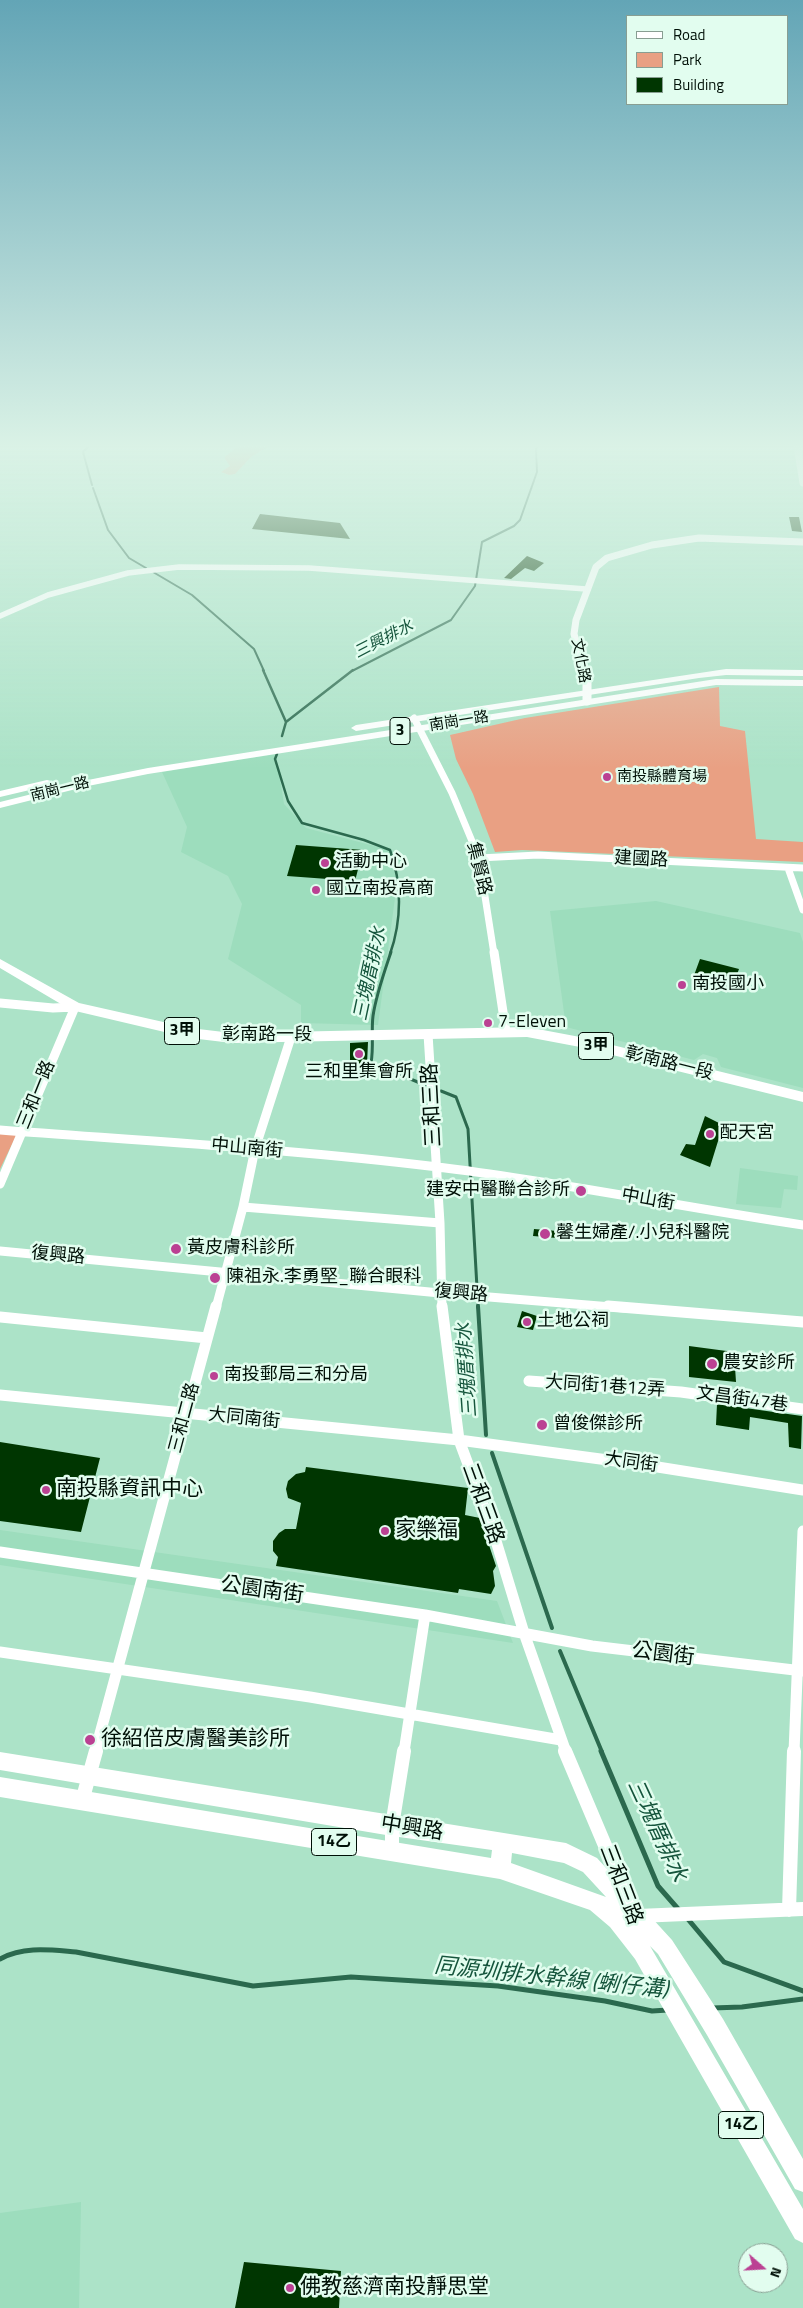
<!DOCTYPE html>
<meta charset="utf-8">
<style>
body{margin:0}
#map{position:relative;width:803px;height:2308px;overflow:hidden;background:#ace3c8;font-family:"Titillium Web",sans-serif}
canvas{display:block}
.legend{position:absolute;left:626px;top:15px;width:162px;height:90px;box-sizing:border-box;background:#e2fdef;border:1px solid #889e92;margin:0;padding:6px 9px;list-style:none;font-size:15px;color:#001007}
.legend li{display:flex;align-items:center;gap:10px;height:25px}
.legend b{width:25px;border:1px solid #889e92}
.north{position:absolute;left:738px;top:2243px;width:50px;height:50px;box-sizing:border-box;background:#e2fdef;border:1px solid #889e92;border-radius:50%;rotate:109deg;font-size:14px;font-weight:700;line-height:20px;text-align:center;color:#001007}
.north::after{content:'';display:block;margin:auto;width:18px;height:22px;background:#bb4193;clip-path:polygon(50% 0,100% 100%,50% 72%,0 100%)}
</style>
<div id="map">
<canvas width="803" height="2308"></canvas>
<ul class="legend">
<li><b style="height:6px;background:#fff"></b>Road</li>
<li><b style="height:14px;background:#e9a083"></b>Park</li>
<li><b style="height:14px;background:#003601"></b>Building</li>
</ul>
<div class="north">N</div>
</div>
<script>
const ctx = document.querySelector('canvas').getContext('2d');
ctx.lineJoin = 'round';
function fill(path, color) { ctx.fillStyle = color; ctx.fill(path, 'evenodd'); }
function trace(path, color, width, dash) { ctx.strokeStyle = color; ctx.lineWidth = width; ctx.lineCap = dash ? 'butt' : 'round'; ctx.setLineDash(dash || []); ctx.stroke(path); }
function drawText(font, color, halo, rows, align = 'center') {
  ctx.font = font + ' "Titillium Web","Noto Sans TC",sans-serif'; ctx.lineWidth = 5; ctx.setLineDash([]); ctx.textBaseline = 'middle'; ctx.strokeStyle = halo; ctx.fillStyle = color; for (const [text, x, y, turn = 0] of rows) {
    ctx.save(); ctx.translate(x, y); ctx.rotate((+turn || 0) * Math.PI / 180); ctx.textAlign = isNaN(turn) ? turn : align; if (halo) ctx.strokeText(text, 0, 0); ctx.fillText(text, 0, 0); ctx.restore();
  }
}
fill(new Path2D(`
 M276 754 284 804 306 828 401 853 378 1025 301 1023V1005L228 959 242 904 228 876 181 852 187 827 162 772Z
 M656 901 800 933 803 942V1088L721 1067 717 1058 703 1054 694 1060 566 1027 550 911Z
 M740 1168 798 1176 797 1190 784 1189 781 1208 736 1204Z
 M0 1530 497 1601 513 1643 0 1565Z
 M81 2202 79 2308H0V2213Z`), '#9dddbd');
fill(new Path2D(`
 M239 445H271L251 457 235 474 229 475 221 472 230 466 225 459V457Z
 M719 687 720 726 745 731 756 839 803 842V862L522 850 495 852 473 794 456 759 450 735 525 718Z
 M0 1132 17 1134 0 1169Z`), '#e9a083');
trace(new Path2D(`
 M90 445 83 452 92 485
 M93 488 108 530 129 558 146 568
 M153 572 192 595 254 649 264 671
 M352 671 451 620 475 586 482 542 514 526 520 520 537 472 536 449 539 445`), '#2b694e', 2);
trace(new Path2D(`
 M263 670 286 722 282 736
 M286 722 353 670
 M277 754 275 759 288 801 302 823 364 840 390 850C402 883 402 920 390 954`), '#2b694e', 2.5);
trace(new Path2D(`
 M371 1063C374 1047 371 1032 373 1016 376 995 384 973 391 952
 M386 1069 425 1085
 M441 1091 456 1097 468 1129 477 1288
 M478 1304V1308`), '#2b694e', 3);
trace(new Path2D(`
 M478 1306 486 1435
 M492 1453 552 1628
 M560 1651 602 1752`), '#2b694e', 4);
trace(new Path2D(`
 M601 1751 658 1886 679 1910
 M687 1918 724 1962 803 1991
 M0 1959C24 1946 50 1950 76 1952L253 1986 351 1977 498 1986 605 2001 652 2011 668 2010
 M712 2008 742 2007 803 1999`), '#2b694e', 5);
fill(new Path2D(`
 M260 514 340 523 350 539 252 529Z
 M789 517H799L802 532 792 531Z
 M527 556 544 563 534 571 525 568 511 579 504 578Z
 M296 845 363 850 355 881 287 876Z
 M700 959 739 969 732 988 693 978Z
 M368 1042 367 1064 350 1065V1043Z
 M705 1116 723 1125 710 1167 680 1155 686 1144 695 1145Z
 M534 1229 557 1231V1238L533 1236Z
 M522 1311 537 1316 533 1330 517 1327Z
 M689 1346 734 1352 736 1382 689 1377Z
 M717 1404 802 1416 801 1449 789 1447 788 1423 750 1417 749 1430 716 1425Z
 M0 1442 100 1458 81 1532 0 1521Z
 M306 1467 468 1488 465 1515 480 1518 496 1566 493 1571 495 1586 491 1594 459 1589 458 1593 276 1566 278 1557 273 1551V1541L279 1533 285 1529H296L301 1503 288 1498 286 1489 288 1481 296 1474 305 1472Z
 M244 2262 341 2271 339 2308H235Z`), '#003601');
trace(new Path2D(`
 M0 616 48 595 128 573 179 567 309 568 586 589`), '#fff', 5.5);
trace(new Path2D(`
 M414 718 452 793 479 858 494 954
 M479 858 538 855 803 868
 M788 868 803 910`), '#fff', 7);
trace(new Path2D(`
 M494 952 506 1032
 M0 1003 53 1008 75 1007 0 1184
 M428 1034 440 1223 442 1308
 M0 1130C146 1141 292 1149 438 1167 560 1182 681 1207 803 1225
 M243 1207 440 1223
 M0 1251 440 1293 624 1308
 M216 1308 243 1207 255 1149 291 1037`), '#fff', 9);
trace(new Path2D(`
 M442 1306 459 1440 493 1531 524 1633 566 1752
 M608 1306 803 1322
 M0 1317 207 1338
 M529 1381 681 1392 803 1409
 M0 1395 459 1440 645 1465 803 1490
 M0 1552 425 1615 592 1646 803 1671
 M0 1652 310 1697 561 1740
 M95 1752 216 1306
 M404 1752 425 1615
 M794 1752 803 1531`), '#fff', 11);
trace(new Path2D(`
 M565 1751 626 1895
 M82 1801 96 1751
 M392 1852V1826L404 1751
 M789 1910 794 1751
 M638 1916 803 1909`), '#fff', 14);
trace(new Path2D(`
 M797 445 803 483
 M585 671 574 634 576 620 596 567 607 558 652 545 699 538 803 542`), '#fff', 7);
trace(new Path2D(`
 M584 670 587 680V701`), '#fff', 9);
fill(new Path2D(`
 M726 669 803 670V676L726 675 699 678 356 731 351 728 356 725Z
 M716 679 803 680V686L716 685 148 774 88 786 0 808V802L88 780 148 768Z
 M47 780 51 781V785L0 797V791Z
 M0 959 79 1003 190 1028 232 1033 527 1027 580 1037 803 1092V1102L580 1047 527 1037 232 1043 190 1038 71 1010 0 968Z
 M0 1752 566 1843 597 1858 672 1940 723 2019 803 2159V2192L795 2189 707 2035 658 1954 650 1946 803 2209V2243L795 2239 635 1959 610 1927 590 1910 500 1879 0 1797V1777L491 1858 492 1850 392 1836 0 1770ZM512 1853 564 1863 583 1872 606 1897 511 1863Z`), '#fff');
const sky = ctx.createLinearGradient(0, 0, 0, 769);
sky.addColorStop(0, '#63a5b6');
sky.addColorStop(0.58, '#daf2e6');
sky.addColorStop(1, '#daf2e600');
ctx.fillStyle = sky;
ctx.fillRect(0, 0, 803, 769);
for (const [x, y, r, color] of [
 [607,777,5,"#bb4193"],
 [325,863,5,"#bb4193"],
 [316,890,5,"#bb4193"],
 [682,985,5,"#bb4193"],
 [488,1023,5,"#bb4193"],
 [359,1054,5,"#bb4193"],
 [710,1134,5,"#bb4193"],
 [581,1191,6,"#bb4193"],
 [545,1234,6,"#bb4193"],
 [176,1249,6,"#bb4193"],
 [215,1278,6,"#bb4193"],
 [527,1322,5,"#bb4193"],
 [712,1364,6,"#bb4193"],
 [214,1376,5,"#bb4193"],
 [542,1425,6,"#bb4193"],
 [46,1490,5,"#bb4193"],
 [385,1531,5,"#bb4193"],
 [90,1740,6,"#bb4193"],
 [290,2288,5,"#bb4193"]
]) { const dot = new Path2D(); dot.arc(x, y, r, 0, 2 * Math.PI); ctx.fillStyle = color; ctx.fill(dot); trace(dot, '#e2fdef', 2); }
drawText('15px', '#001007', '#e2fdef', [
 ["文化路",580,661,79],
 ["南崗一路",459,722,-9],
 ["南崗一路",60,790,-14]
]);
drawText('15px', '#001007', '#e2fdef', [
 ["南投縣體育場",617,777]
], 'left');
drawText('italic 16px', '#15553c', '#e2fdef', [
 ["三興排水",384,640,-27]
]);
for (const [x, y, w] of [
 [400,731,20],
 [182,1031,35],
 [596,1046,35],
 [334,1842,45],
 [741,2125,45]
]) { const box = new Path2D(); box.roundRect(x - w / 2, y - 13.5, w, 27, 4); ctx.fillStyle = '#e2fdef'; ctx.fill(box); trace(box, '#001007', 1); }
drawText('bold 16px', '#001007', null, [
 ["3",400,731],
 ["3甲",182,1031],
 ["3甲",596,1046],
 ["14乙",334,1842],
 ["14乙",741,2125]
]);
drawText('18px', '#001007', '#e2fdef', [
 ["建國路",641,860,3],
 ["集賢路",478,869,76],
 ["彰南路一段",267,1036],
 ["彰南路一段",669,1064,14],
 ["三和一路",37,1095,-68],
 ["中山南街",247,1149,5],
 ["中山街",648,1200,10],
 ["復興路",58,1256,5],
 ["復興路",461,1294,5],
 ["大同街1巷12弄",605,1387,4],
 ["文昌街47巷",742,1400,8],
 ["三和二路",185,1418,-75],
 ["大同南街",244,1419,6],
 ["大同街",631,1463,8]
]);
drawText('18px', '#001007', '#e2fdef', [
 ["活動中心",335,863],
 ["國立南投高商",326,890],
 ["南投國小",692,985],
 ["7-Eleven",498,1023],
 ["三和里集會所",359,1073,"center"],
 ["配天宮",720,1134],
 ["建安中醫聯合診所",570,1191,"right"],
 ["馨生婦產/.小兒科醫院",556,1234],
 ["黃皮膚科診所",187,1249],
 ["陳祖永.李勇堅_聯合眼科",226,1278],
 ["土地公祠",537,1322],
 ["農安診所",723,1364],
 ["南投郵局三和分局",224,1376],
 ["曾俊傑診所",553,1425]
], 'left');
drawText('italic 19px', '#15553c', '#e2fdef', [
 ["三塊厝排水",371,974,-78],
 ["三塊厝排水",468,1370,-94]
]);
drawText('21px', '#001007', '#e2fdef', [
 ["三和三路",433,1105,-93],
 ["三和三路",482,1504,70],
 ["公園南街",262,1591,8],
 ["公園街",663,1655,7],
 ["中興路",412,1829,9],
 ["三和三路",620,1885,69]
]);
drawText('21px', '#001007', '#e2fdef', [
 ["南投縣資訊中心",56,1490],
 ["家樂福",395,1531],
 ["徐紹倍皮膚醫美診所",101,1740],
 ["佛教慈濟南投靜思堂",300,2288]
], 'left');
drawText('italic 22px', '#15553c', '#e2fdef', [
 ["三塊厝排水",656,1831,65],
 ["同源圳排水幹線 (蜊仔溝)",551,1979,6]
]);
</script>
